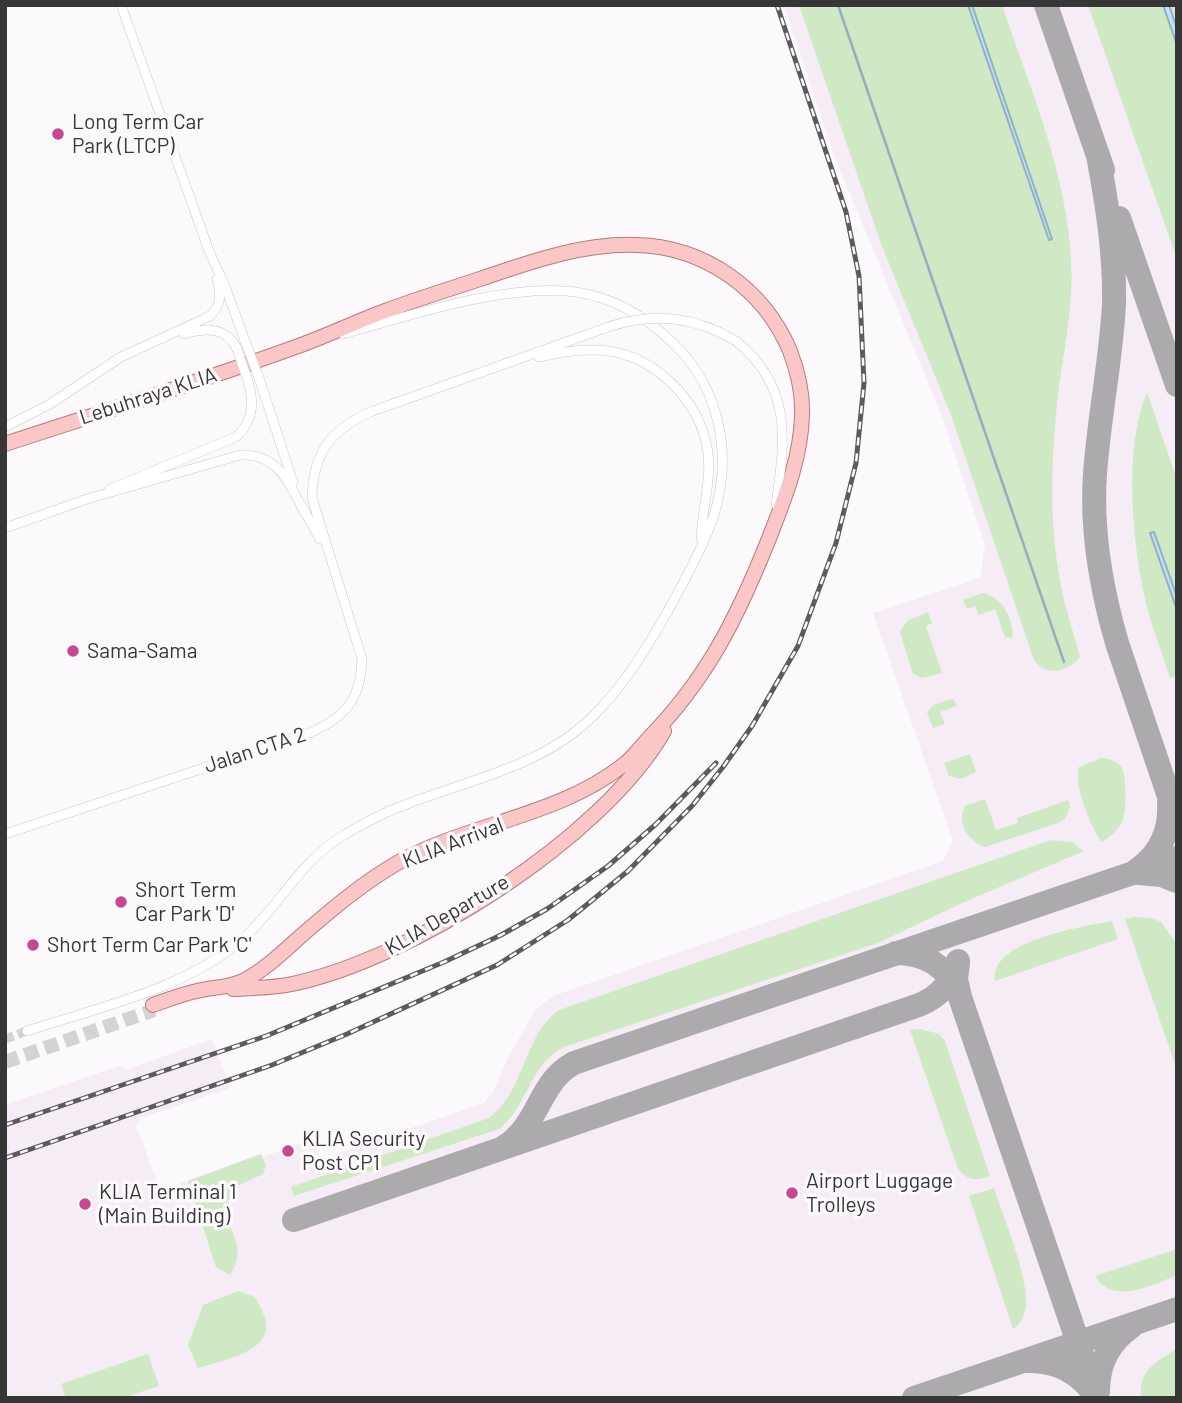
<!DOCTYPE html>
<style>
body{margin:0}
#map{position:relative;width:1182px;height:1403px;overflow:hidden;background:#fcf9fc;font-family:Barlow,sans-serif}
canvas{display:block}
.frame{position:absolute;inset:0;border:7px solid #373637;pointer-events:none}
</style>
<div id="map">
<canvas width="1182" height="1403"></canvas>
<div class="frame"></div>
</div>
<script>
const ctx = document.querySelector('canvas').getContext('2d');
ctx.lineJoin = 'round';
function fill(path, color) { ctx.fillStyle = color; ctx.fill(path, 'evenodd'); }
function trace(path, color, width, dash) { ctx.strokeStyle = color; ctx.lineWidth = width; ctx.lineCap = dash ? 'butt' : 'round'; ctx.setLineDash(dash || []); ctx.stroke(path); }
function drawText(font, color, halo, rows, align = 'center') {
  ctx.font = font + ' Barlow,sans-serif'; ctx.lineWidth = 7; ctx.setLineDash([]); ctx.textBaseline = 'middle'; ctx.strokeStyle = halo; ctx.fillStyle = color; for (const [text, x, y, turn = 0] of rows) {
    ctx.save(); ctx.translate(x, y); ctx.rotate((+turn || 0) * Math.PI / 180); ctx.textAlign = isNaN(turn) ? turn : align; if (halo) ctx.strokeText(text, 0, 0); ctx.fillText(text, 0, 0); ctx.restore();
  }
}
fill(new Path2D(`
 M784 5H1177V1398H5V1105L122 1065 125 1070 212 1039 230 1088 141 1118 136 1125 160 1190 261 1154 263 1157 304 1142 314 1141 319 1155 324 1158 484 1103 493 1092 508 1058 535 1010 553 996 943 861 953 841 873 613 980 578 985 545 943 419 836 160Z`), '#f5ecf5');
fill(new Path2D(`
 M799 5H968L1049 240 1052 238 972 5H1002C1030 88 1067 173 1071 261 1074 310 1062 357 1057 404 1051 464 1049 526 1061 585 1065 609 1074 633 1080 657 1068 672 1046 677 1034 660L951 415 881 244Z
 M1088 5H1177V259Z
 M1147 392 1177 480V597L1154 532 1150 533 1177 610V675L1170 678C1161 649 1149 620 1143 590 1132 533 1124 447 1147 392Z
 M983 593C1003 598 1013 618 1013 638L1005 637 995 609 978 615 975 606 967 609 963 600Z
 M928 612 932 623 926 626 942 673 922 678 913 674 900 632 907 621Z
 M953 699 957 706 940 712 945 724 933 728 927 713C933 703 942 702 953 699Z
 M970 754 976 772 961 779 949 776 944 763Z
 M1101 758C1107 758 1117 761 1121 766 1127 776 1127 812 1122 822 1118 830 1110 837 1102 842 1091 829 1073 783 1079 767Z
 M985 799 996 830 1018 823 1017 818 1068 800 1070 807 1065 819 1058 823 985 847C969 841 956 824 965 806Z
 M1051 840 1072 842 1084 851 962 903 878 943 564 1047C529 1064 528 1107 499 1129L294 1196 291 1187 489 1118C525 1092 523 1035 559 1010Z
 M1135 917 1151 918 1161 922 1177 944V1070L1125 919Z
 M1112 921 1118 939 995 981C989 940 1083 927 1112 921Z
 M921 1029 939 1034 945 1041 990 1176C976 1182 964 1180 957 1166L910 1030Z
 M261 1154 266 1165 263 1174 233 1188 224 1212C233 1236 246 1251 230 1275L216 1267 188 1181Z
 M994 1188C1003 1217 1032 1283 1025 1311 1023 1319 1019 1325 1013 1329L969 1196Z
 M1177 1249V1275C1152 1285 1113 1306 1095 1276Z
 M238 1291 255 1297C258 1304 265 1314 266 1322 271 1353 219 1361 198 1368L188 1345 203 1305Z
 M1177 1349V1398H1141C1138 1371 1156 1361 1177 1349Z
 M148 1354 159 1386 123 1398H66L61 1384Z`), '#cfe9c4');
const water = new Path2D(`
 M968 5H972L1052 239 1049 240Z
 M1163 5H1169L1177 29V45Z
 M1154 532 1177 597V610L1150 533Z`);
fill(water, '#bce2fe');
trace(water, '#94aec2', 2);
trace(new Path2D(`
 M838 5 1064 662`), '#94aec2', 2.5);
trace(new Path2D(`
 M1046 5 1103 170
 M1098 155C1107 204 1115 253 1114 304 1111 361 1099 417 1095 474 1091 531 1101 588 1117 643L1177 820
 M1119 218 1177 385
 M1137 870C1160 855 1171 830 1169 802
 M1139 873 1162 875 1177 881
 M896 953C923 953 945 965 957 990
 M958 963 956 979 960 997 1097 1398
 M504 1147C540 1125 538 1082 574 1063L1177 858
 M294 1220 919 1005C941 996 950 983 958 961
 M1028 1361C1054 1360 1079 1372 1093 1393
 M1098 1391C1098 1364 1108 1343 1131 1327
 M914 1398 1177 1309`), '#acaaac', 24);
trace(new Path2D(`
 M5 1039 27 1031`), '#d5d2d5', 9, [9, 4.5]);
trace(new Path2D(`
 M5 1062 154 1010`), '#d5d2d5', 14, [14, 7]);
const minor = new Path2D(`
 M121 5 209 251 225 286 245 341
 M184 334C205 328 226 326 237 349
 M736 341C793 387 785 440 776 505
 M539 357C562 352 585 348 609 351 655 358 695 397 706 442 714 474 702 507 701 539
 M258 375 293 482
 M5 427 50 404 121 357 210 316C222 305 221 294 217 279
 M110 489 236 437C255 420 254 400 247 378
 M301 505 320 539
 M5 528 87 499 240 455C277 453 289 482 303 510
 M5 834 309 733C345 718 361 699 362 659L312 498C313 452 332 428 373 411L611 326
 M27 1031C100 1007 186 989 244 938 279 906 302 859 344 835 362 824 381 814 402 806 467 780 544 767 595 714 625 684 648 646 669 609 685 580 702 549 713 518 733 458 721 390 675 345 647 317 616 298 576 292 507 283 411 315 343 334`);
const primary = new Path2D(`
 M5 444C100 413 196 383 290 349 322 338 353 323 385 311 417 299 450 289 483 278 533 261 584 243 637 245 705 247 764 289 790 351 798 372 803 392 802 415 801 459 784 500 768 541 737 618 707 679 648 739 640 748 632 759 622 766 556 817 470 823 399 862 364 882 332 909 302 935 284 951 265 970 243 981 228 988 212 987 197 991 182 994 167 1000 153 1005
 M233 989C253 988 273 988 292 984 412 959 603 838 664 731`);
trace(minor, '#c9c6c9', 10);
trace(primary, '#b57b7b', 16);
trace(minor, '#fff', 9);
trace(primary, '#fbc6c6', 14);
const rail = new Path2D(`
 M5 1125 266 1036 444 962 501 935 547 909 608 866 655 825 716 763
 M5 1158 272 1065 347 1034 497 965 568 920 628 871 692 806 723 767 752 726 798 646 836 543 856 463 864 383 859 276 846 212 777 5`);
trace(rail, '#5c5b5c', 5);
trace(rail, '#fcf9fc', 2.5, [8]);
const minorBridge = new Path2D(`
 M611 326C656 312 696 317 736 341
 M245 341 258 375
 M237 349 247 378`);
trace(minorBridge, '#c9c6c9', 10, []);
trace(minorBridge, '#fff', 9);
for (const [x, y, r, color] of [
 [58,134,7,"#c74791"],
 [73,651,7,"#c74791"],
 [121,902,7,"#c74791"],
 [33,945,7,"#c74791"],
 [288,1151,7,"#c74791"],
 [792,1193,7,"#c74791"],
 [85,1204,7,"#c74791"]
]) { const dot = new Path2D(); dot.arc(x, y, r, 0, 2 * Math.PI); ctx.fillStyle = color; ctx.fill(dot); trace(dot, '#fcf9fc', 2.5); }
drawText('21px', '#373637', '#fcf9fc', [
 ["Long Term Car",72,122],
 ["Park (LTCP)",72,146],
 ["Sama-Sama",87,651],
 ["Short Term",135,890],
 ["Car Park 'D'",135,914],
 ["Short Term Car Park 'C'",47,945],
 ["KLIA Security",302,1139],
 ["Post CP1",302,1163],
 ["Airport Luggage",806,1181],
 ["Trolleys",806,1205],
 ["KLIA Terminal 1",99,1192],
 ["(Main Building)",99,1216]
], 'left');
drawText('21px', '#373637', '#fcf9fc', [
 ["Lebuhraya KLIA",148,396,-18],
 ["Jalan CTA 2",255,750,-18],
 ["KLIA Arrival",453,843,-21],
 ["KLIA Departure",447,915,-30]
]);
</script>
